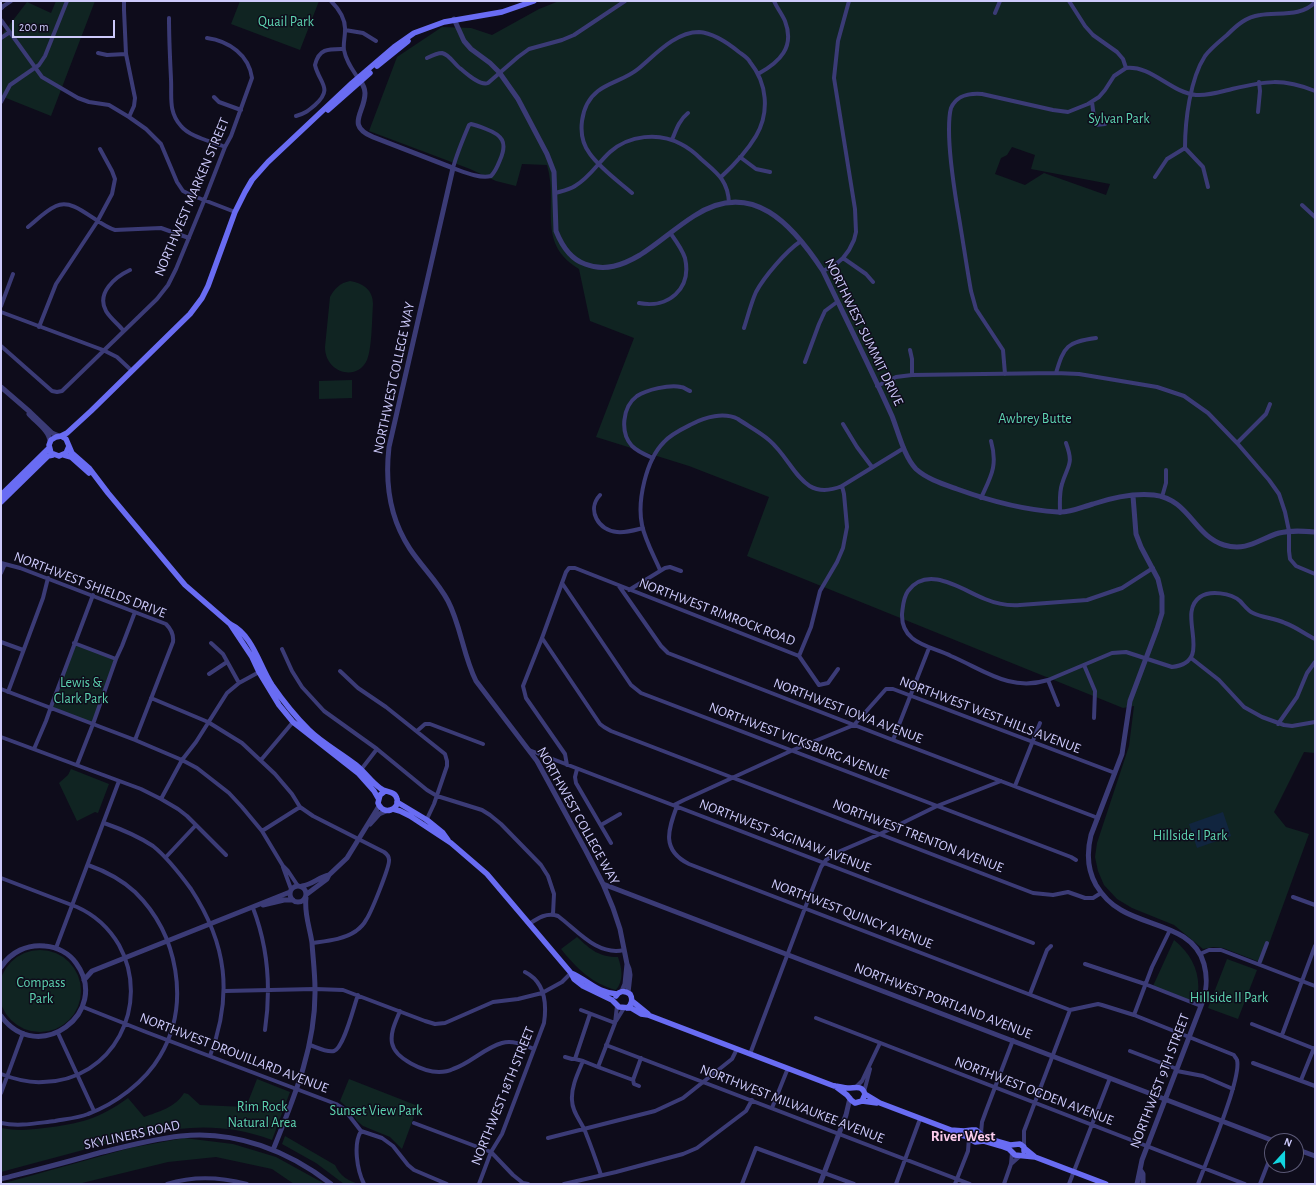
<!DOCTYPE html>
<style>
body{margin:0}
#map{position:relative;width:1316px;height:1185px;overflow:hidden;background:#0e0c1b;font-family:"Alegreya Sans",sans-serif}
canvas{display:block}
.frame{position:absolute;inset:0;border:2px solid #cdcafb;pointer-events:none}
.north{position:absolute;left:1264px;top:1133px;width:40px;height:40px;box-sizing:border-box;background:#0e0c1b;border:1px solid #5a5875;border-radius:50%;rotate:21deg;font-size:11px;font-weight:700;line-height:16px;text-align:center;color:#cdcafb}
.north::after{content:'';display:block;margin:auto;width:14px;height:18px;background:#12d4df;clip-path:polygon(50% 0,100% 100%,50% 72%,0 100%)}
.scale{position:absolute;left:12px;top:20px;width:103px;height:18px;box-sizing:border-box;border:2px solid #cdcafb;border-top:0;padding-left:5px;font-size:12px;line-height:14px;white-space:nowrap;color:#cdcafb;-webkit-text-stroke:3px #0e0c1b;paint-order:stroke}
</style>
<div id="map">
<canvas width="1316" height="1185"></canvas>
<div class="frame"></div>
<div class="north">N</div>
<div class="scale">200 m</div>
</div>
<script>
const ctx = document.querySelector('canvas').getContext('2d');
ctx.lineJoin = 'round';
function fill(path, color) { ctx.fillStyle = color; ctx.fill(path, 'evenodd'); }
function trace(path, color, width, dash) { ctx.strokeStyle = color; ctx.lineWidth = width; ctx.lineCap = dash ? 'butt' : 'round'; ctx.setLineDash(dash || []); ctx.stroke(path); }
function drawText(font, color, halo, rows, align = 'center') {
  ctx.font = font + ' "Alegreya Sans",sans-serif'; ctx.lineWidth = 3; ctx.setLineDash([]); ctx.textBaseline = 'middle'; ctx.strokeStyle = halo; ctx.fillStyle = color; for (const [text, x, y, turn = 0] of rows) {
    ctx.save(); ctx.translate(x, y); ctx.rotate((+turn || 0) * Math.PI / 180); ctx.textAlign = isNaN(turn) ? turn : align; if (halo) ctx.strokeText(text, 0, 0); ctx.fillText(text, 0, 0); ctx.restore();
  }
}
fill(new Path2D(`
 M56 1H95L51 116 1 96V36L27 2 51 13Z
 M240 1H319L300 50 231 24Z
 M559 1H1315V753L1304 752 1274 812 1286 827 1309 834 1262 963 1223 948 1213 947 1203 949 1174 925 1132 908 1117 899 1104 885 1098 871 1095 857 1097 843 1129 746 1134 706 1123 708 747 556 769 497 689 466 596 437 634 338 590 321 579 269C535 243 559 205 547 165L522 164 516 186 496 181 470 169 369 131 397 57 442 27 471 28 492 35 539 9ZM1012 147 1035 155 1031 169 1110 184 1106 195 1044 173 1025 185 995 174 1001 158 1007 155Z
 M350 281C363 283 373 290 373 304 372 318 372 349 367 360 357 382 325 373 325 347L330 297C335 288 340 283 350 281Z
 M352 380V398L319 399V381Z
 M74 643 116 659 93 724 50 708Z
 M71 769 109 784 98 813 95 812 77 821 59 783 68 775Z
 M577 937C591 950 599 957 618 957 622 969 624 980 616 990 593 984 576 968 561 949Z
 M1174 940C1194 956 1203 978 1196 1003L1153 986Z
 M-1 991a41 41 0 1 1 82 0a41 41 0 1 1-82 0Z
 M1227 959 1257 970 1238 1019 1208 1008Z
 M257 1079 290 1092 272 1140C209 1117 161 1130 98 1146 66 1155 33 1163 1 1172V1128C16 1131 30 1130 44 1128 79 1124 99 1119 128 1098L144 1117C158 1112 176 1107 184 1093L188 1094 200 1105 246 1107Z
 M349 1079 418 1106 402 1149 390 1137 363 1126 357 1121 350 1110 340 1101Z
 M285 1136 335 1165C340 1176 348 1181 359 1184H344L316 1163 282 1144Z
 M184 1138 233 1144 276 1157 325 1184H294L272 1169 216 1157 168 1162 78 1184H1L130 1148Z`), '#102422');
fill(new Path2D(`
 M1223 812 1231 836 1197 848 1189 824Z`), '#11253f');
trace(new Path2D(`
 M124 1V10L126 54 135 98 134 106 129 117
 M331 1C339 9 346 19 345 31 345 37 343 44 344 50 346 61 352 69 358 78
 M1069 1 1085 26 1093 35 1117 52 1123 59 1126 68C1151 65 1170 92 1196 95 1208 96 1220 92 1232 89 1266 81 1282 78 1315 91
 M2 7 11 1
 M995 13 1000 1
 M169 18C169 39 170 58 171 79 172 96 168 112 181 126 190 137 211 141 225 147
 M1 20 42 77 78 98 89 102 109 105 129 117 146 129 161 144 177 182 183 191 191 195 235 212
 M345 30 363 33 376 41
 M1 38 10 32
 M98 53 107 55 126 54
 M427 58C431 56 437 53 442 53 450 55 454 64 461 69 467 74 480 86 488 83L518 57 529 49 562 40 574 35 625 1
 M758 74C780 62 795 47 785 21 782 14 777 8 774 1
 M214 97 219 102 241 110
 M1 102 10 85 39 65 45 56 67 1
 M1092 102 1095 125 1105 124
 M1258 112 1260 91 1259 82
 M296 116C304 114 308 111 315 105 334 88 319 83 315 65 319 48 329 49 344 49
 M471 124C476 125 481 127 486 129 502 135 508 142 500 160 498 165 496 171 491 176 480 179 464 172 453 168 457 153 463 139 469 125Z
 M672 140C676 130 679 120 688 113
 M740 157 756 169 770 172
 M1155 177 1167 159 1185 148
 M1208 187 1203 167 1185 148C1185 121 1190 79 1205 56 1211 48 1220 41 1227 35 1237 25 1246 17 1260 15 1278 12 1302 17 1315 2
 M555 193C562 191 569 190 575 186 589 178 598 163 610 152 629 135 659 132 681 144 689 148 695 153 701 159 717 173 728 180 729 203
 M632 193C618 181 601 169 590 154 576 136 580 105 598 91 610 82 626 79 638 69 655 55 675 32 699 32 713 33 728 43 739 52 743 55 748 58 750 62 767 83 770 112 756 136 747 151 734 165 721 177
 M1302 205 1315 217
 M28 227C37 220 45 211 56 206 75 197 96 225 115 230L161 228 189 238
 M843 258 866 274 873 282
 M823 271 836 264 843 258 849 250 854 240 856 232 855 209 834 78 838 41 849 1
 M639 303C668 309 692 289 685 258 682 249 676 241 671 234
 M1 306 13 274
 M1 312 103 350 117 357 132 371
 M39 327 56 284 97 222 112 194 115 179 112 171 100 149
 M744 328C748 316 751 303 756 292 764 277 786 251 801 241
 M123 330C118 324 110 318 106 311 96 293 115 277 130 270
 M1 346 52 391 57 392 62 391 157 299 168 285 176 269 204 201 225 147 231 136 252 78C249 55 229 41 207 38
 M910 350 912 359V375
 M805 362 819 324 825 311 837 302
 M1056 373C1064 346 1067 342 1096 338
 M1005 374 1003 350 976 309 971 291C966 263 962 234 957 206 953 181 949 155 949 130 949 123 949 115 951 108 957 95 969 93 982 94L1053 110 1068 112 1088 104 1099 97 1105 90 1114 76 1126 68
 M877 386 896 377 912 375 1056 373 1079 374 1157 387 1184 396 1208 413 1237 443 1269 480 1279 494 1285 512 1289 531V551L1290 559 1296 566 1315 574
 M843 424 857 447 872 467
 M1237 443 1266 414 1270 404
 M653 458C646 455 638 452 632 446 620 433 622 407 637 396 646 390 670 384 681 387 684 387 687 390 690 391
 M600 495C586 510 599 531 617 532 626 533 635 530 643 528
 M1162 497 1166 483V470
 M981 498C991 476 998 466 991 441
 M1060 513C1060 503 1059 493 1062 484 1068 464 1074 465 1066 443
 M1 563 20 568 166 624C171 629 174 634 173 642L135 740
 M1153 568 1122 588 1087 600 1020 605C1007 606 997 604 985 599 962 590 928 564 908 591 903 598 903 606 902 614 901 644 931 646 951 656 984 670 1010 692 1048 680L1112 653 1126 652 1172 667C1216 662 1175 614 1200 597 1210 590 1231 593 1240 601 1244 605 1248 611 1253 613 1263 618 1275 618 1285 623 1296 627 1305 634 1315 639
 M660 570C654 556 645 540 642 525 637 501 646 460 664 442 671 434 682 429 692 424 705 417 724 412 738 419 748 426 760 432 769 440 795 462 801 503 842 486L904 448
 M1 573 5 564
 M562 583 631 685 641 693 1071 857 1076 860
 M619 586 661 646 668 653 893 740 1098 818
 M629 590 665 568 670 567 681 571
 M542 638 600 724 604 727 611 731 1033 893 1053 895 1068 892 1085 898H1093L1101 893
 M1 642 23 650
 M74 643 116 659
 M211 643 223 654 239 683
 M282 649 292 671 302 687 324 711 377 749 427 790 437 796 482 810 490 815 501 824 541 865 548 876 554 894 553 914
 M799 656 811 627 820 591 837 562 843 548 847 527 844 494 842 486
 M1191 658 1219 680 1244 707 1262 717 1284 725 1292 726 1315 722
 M1084 665 1095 691 1094 718
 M340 671 358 688 386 707 445 754 447 761V766L434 804 426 821
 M209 674 227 662
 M1048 680 1058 705
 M1 689 135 740 182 760 197 768 229 793 242 807 262 831 283 866 288 871 298 886
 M8 692 43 598 48 578
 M151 698 208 722 242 743 275 774 292 794 300 807 313 816 384 852C387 854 389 856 389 860 390 866 371 913 366 920 364 924 360 928 356 931 343 940 326 941 312 943
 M1278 724 1297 697 1307 673 1315 662
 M417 731 425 724H430L483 744
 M1 737 141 789 161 799 178 809 187 816 226 855
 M893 740 929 648
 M34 749 46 721 52 704 93 595
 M529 750 1033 943
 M261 760 293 722
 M77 765 93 724 116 659 122 646 135 612
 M567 765 565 754 526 698 523 686 542 638 566 572 569 568H575L799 656 819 685 828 683 838 669
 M577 769 575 777 576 783 611 843
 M360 771 377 749
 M1015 786 1040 723
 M161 799 182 760 196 742 227 693 239 683 261 671
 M674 805 684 800 793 750 854 725 886 689H893L1115 773
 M677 806C668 830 661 850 689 864L1070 1010 1098 1004 1102 1005 1134 1015 1234 1055C1234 1056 1237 1059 1237 1060 1242 1078 1206 1162 1198 1184
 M104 823C121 829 138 836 153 846 168 858 180 874 191 889 227 944 233 995 210 1056
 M601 825 620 814
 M262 831 300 807
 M166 857 196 825
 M283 867 291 889
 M1 878 77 907C95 915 109 928 119 945 152 1005 113 1081 43 1082 28 1083 14 1079 1 1074
 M1293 897 1315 905
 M253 908C268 947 271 989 265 1030
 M529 924C538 918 547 912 558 916 578 931 597 956 624 950
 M56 948 119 781
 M1200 954 1209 950H1221L1315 986
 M1085 964 1145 984 1201 1006
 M1259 964 1267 943
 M225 991 315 989 343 990 425 1021 435 1024 445 1023 493 1002 518 999 542 993 562 982 571 973
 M1030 994 1047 950 1051 946
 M83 1007 146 1032 336 1104 344 1109 361 1131 382 1138 393 1146 408 1165 414 1170 447 1184
 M581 1010 615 1023
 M400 1011C396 1021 390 1032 392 1043 395 1059 424 1072 439 1072 444 1072 449 1071 453 1069 471 1063 484 1048 502 1043 513 1040 524 1045 534 1049
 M1134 1015 1152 967 1170 930
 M816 1018 1245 1184
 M616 1021 624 1008
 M1252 1024 1315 1049
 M58 1033 94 1111
 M1282 1035 1315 946
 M310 1045C316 1047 327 1053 334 1051 344 1048 354 1005 358 995
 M606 1045 970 1184
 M1130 1051 1177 1069
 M750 1054 805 908 821 867 826 860 838 852 880 834 937 806 1001 781
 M565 1057 572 1059H575
 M583 1061 575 1059 590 1014
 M1253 1063 1315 1086
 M598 1067 633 1080 634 1084 639 1086
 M1177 1071 1203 1076 1233 1089
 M633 1080 641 1058
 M1301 1080 1314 1048
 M856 1087 862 1081 880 1043
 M864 1092 870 1069
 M1 1093 23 1033
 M772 1108 788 1068
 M1 1123C19 1127 37 1123 55 1121 66 1119 78 1118 88 1114 115 1104 145 1082 160 1056 191 1004 178 934 135 892 121 879 105 871 88 865
 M414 1123 491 1152 513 1175 523 1183 528 1184
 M361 1131C353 1144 357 1170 364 1184
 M981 1133 982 1122 986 1111 1013 1040
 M548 1138 655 1111 683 1098 732 1059 737 1049
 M1024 1147V1131L1070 1010
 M1012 1153 1011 1164 1020 1156
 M601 1175C596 1160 591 1146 585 1131 581 1121 572 1112 572 1100 571 1087 578 1073 583 1061L598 1067 615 1023 617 1006
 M167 1184C192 1176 221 1177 247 1184
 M479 1184 491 1152 502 1134 544 1023C547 1003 545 982 525 972
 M564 1184 616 1172 683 1154 697 1148 746 1111 752 1100
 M742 1184 756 1148 854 1184
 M896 1184 920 1119
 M955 1184 968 1151 969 1138
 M1004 1184 1011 1164
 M1069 1184 1110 1078
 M1260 1184 1272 1153`), '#3b3b76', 4);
trace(new Path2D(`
 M1 8 2 7
 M454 19 464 41 471 49 490 63 499 72 518 99 547 154 554 172 556 231C562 246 570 259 585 264 605 272 623 265 640 255 659 243 675 228 694 216 752 178 793 225 823 271 846 319 870 367 892 416 898 431 904 457 916 469 927 479 943 484 957 489 990 501 1023 510 1058 512 1070 513 1082 507 1093 504 1111 498 1134 493 1154 495 1189 499 1194 536 1224 545 1247 552 1259 539 1279 533 1292 530 1303 531 1315 532
 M359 79C362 83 365 88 365 93 365 113 345 125 373 137L453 168 389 447C385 482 390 519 410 549 422 567 438 582 448 601 461 626 463 655 476 681L537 761 586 851 603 884 613 908 620 929 627 964 629 969 630 975 628 993
 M1 387 30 412 52 433 59 436
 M29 414C36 422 50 431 50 442
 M1133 496 1136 534 1141 547 1158 579 1162 596V613L1157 629 1130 701 1122 754 1091 835C1087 851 1087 869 1096 885 1102 895 1110 904 1121 910 1149 927 1194 927 1204 964 1208 979 1207 991 1201 1006L1142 1160 1137 1184
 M370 824 379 814 386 811
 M603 884 1274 1141
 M290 894a8 8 0 1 1 16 0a8 8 0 1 1-16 0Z
 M302 886C312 885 319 877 329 875
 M307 894 327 879 329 875 347 858 379 806
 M263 905 284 900H293
 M1 967C11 952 27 944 45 946 57 947 69 953 76 963 112 1012 38 1067 1 1016
 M84 980 92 971 290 892
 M622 991 625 984 627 964
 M1296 1149 1315 1156
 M273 1150C294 1098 316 1046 315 989 315 974 313 958 312 943 310 928 304 914 306 898
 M1141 1171 1143 1174V1184
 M1 1179C32 1171 64 1163 95 1154 123 1147 152 1139 181 1136 235 1130 289 1151 331 1184
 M820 1184 846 1115 850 1098`), '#3b3b76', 5);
trace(new Path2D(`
 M377 66 408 41
 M328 110 370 73
 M61 436 67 433 91 411 190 314 202 298 208 286 235 212 245 192 252 180 268 162 352 83 394 47 414 33 444 22 502 12 534 1
 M69 446 66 453 59 456 51 453 49 445 51 440 56 437 61 436 66 439 72 453 89 468 108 493 185 585 230 624C253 635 259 665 272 685 283 701 296 717 309 730 322 743 341 753 356 765 365 772 371 782 380 788 385 793 395 790 397 799 400 810 383 816 378 803L380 795 385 791
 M64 455 71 457 89 473
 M1 495 49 448
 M1 502 48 456 53 455
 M230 624 252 657 259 672 279 705 293 722 358 773 374 791 378 798
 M397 802 427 820 443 833 448 840
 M393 809 400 811 410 816 451 843 487 874 571 973 574 979 583 986 612 1000 619 1007 631 1008 641 1014 648 1015 834 1086C839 1086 843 1088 848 1088 856 1088 862 1085 865 1094L862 1101
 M571 973C588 980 597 993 617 994
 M616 996C619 991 624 990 630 994 633 999 632 1005 627 1008
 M632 1001 648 1014
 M835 1086 847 1095 851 1100 855 1103 862 1101 877 1103
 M865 1094 880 1103 951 1130 956 1134 965 1136 975 1142 984 1141 1001 1146 1009 1149 1015 1155 1035 1157
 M951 1130 964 1131 972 1130
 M969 1138V1134L972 1130H976L983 1136 996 1141 1010 1145 1020 1144 1024 1147V1151
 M1024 1148 1035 1157 1106 1184`), '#696cf3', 5.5);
drawText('14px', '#5dd4b0', '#0e0c1b', [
 ["Quail Park",286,22],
 ["Sylvan Park",1119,119],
 ["Awbrey Butte",1035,419],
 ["Lewis &",81,683],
 ["Clark Park",81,699],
 ["Hillside I Park",1190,836],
 ["Compass",41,983],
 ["Park",41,999],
 ["Hillside II Park",1229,998],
 ["Rim Rock",262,1107],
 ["Natural Area",262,1123],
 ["Sunset View Park",376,1111]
]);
drawText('14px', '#cdcafb', '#0e0c1b', [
 ["NORTHWEST MARKEN STREET",192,197,-67],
 ["NORTHWEST SUMMIT DRIVE",864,332,64],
 ["NORTHWEST COLLEGE WAY",394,378,-78],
 ["NORTHWEST SHIELDS DRIVE",90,585,21],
 ["NORTHWEST RIMROCK ROAD",717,612,21],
 ["NORTHWEST IOWA AVENUE",848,711,21],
 ["NORTHWEST WEST HILLS AVENUE",990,715,21],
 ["NORTHWEST VICKSBURG AVENUE",799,741,21],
 ["NORTHWEST COLLEGE WAY",578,816,61],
 ["NORTHWEST SAGINAW AVENUE",785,836,21],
 ["NORTHWEST TRENTON AVENUE",918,836,21],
 ["NORTHWEST QUINCY AVENUE",852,914,21],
 ["NORTHWEST PORTLAND AVENUE",943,1001,21],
 ["NORTHWEST DROUILLARD AVENUE",234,1053,21],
 ["NORTHWEST 9TH STREET",1160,1081,-69],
 ["NORTHWEST OGDEN AVENUE",1034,1091,21],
 ["NORTHWEST 18TH STREET",503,1096,-68],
 ["NORTHWEST MILWAUKEE AVENUE",792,1104,21],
 ["SKYLINERS ROAD",132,1135,-12]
]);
drawText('bold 15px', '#fbccec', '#0e0c1b', [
 ["River West",963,1136]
]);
</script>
